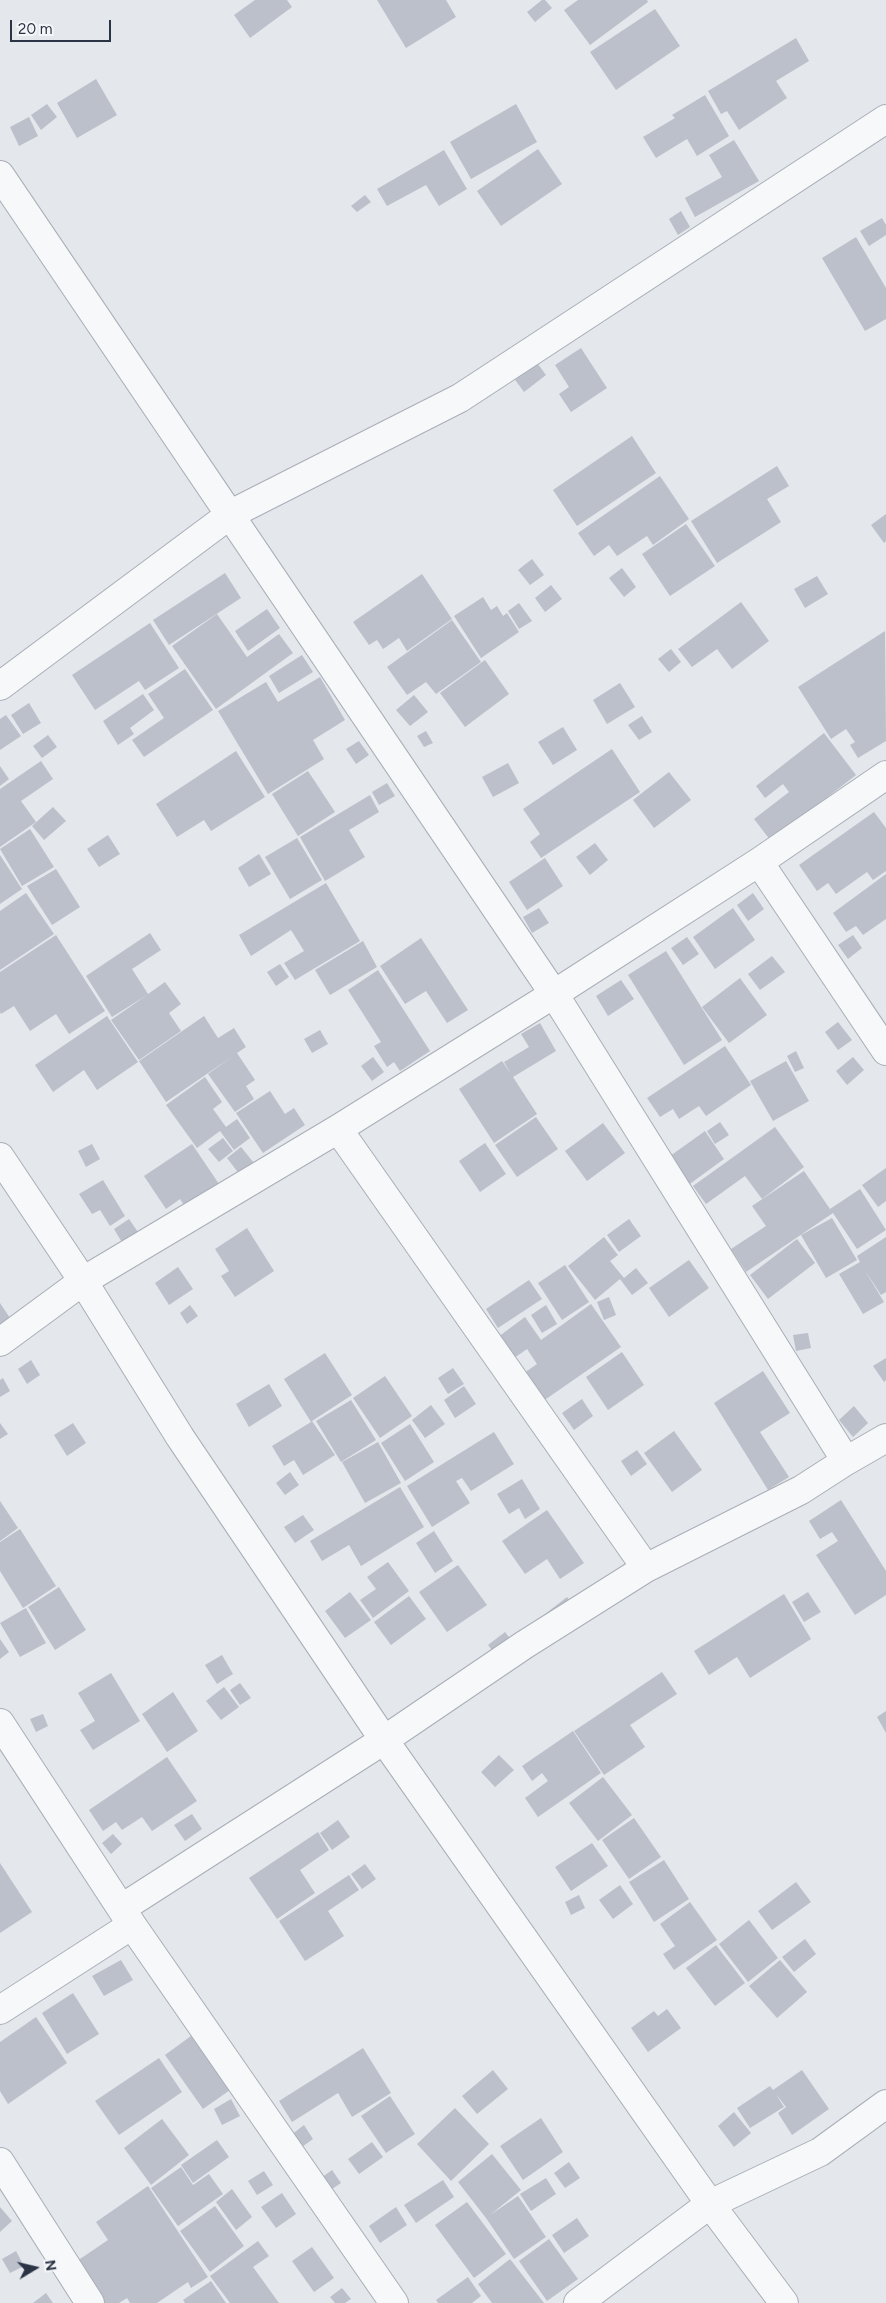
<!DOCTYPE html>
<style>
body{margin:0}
#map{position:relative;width:886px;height:2303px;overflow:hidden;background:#e4e7ec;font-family:Figtree,sans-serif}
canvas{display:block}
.north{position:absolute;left:10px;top:2243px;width:50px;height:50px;-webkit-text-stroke:4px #f4f6f9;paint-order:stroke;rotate:81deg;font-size:14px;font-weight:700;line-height:20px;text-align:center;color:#2b3445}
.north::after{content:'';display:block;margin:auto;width:18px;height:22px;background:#2b3445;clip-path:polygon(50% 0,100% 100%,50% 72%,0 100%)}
.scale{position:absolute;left:10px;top:20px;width:101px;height:22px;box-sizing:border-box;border:2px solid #2b3445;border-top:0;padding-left:6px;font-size:15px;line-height:18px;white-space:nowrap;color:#2b3445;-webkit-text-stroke:4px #f4f6f9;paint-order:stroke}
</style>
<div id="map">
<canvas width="886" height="2303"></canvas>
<div class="north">N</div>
<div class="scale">20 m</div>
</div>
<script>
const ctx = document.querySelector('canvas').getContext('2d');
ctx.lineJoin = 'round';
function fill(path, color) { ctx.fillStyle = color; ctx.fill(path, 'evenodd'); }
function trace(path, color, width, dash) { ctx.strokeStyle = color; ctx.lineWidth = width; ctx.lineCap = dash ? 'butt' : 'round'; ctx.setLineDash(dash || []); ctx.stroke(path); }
fill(new Path2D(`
 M255 0H287L292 7 250 38 234 15Z
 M377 0H446L456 17 406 48Z
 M542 0H545L552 8 535 22 527 12Z
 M578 0H647L648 2 590 45 564 10Z
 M655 9 680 46 616 90 590 52Z
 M796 38 809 61 776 81 787 98 739 130 727 111 721 114 708 91Z
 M96 79 117 115 77 138 57 103Z
 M705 95 729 136 697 156 687 139 656 158 643 137 675 118 672 115Z
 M47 104 57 117 41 130 31 115Z
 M516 104 537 142 471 179 450 142Z
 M29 117 38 136 19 146 10 127Z
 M734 140 759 181 695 217 685 198 722 177 709 155Z
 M538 149 562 184 501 226 477 191Z
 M444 150 467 189 439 206 426 185 387 206 377 189Z
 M365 195 371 202 357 212 351 206Z
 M681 211 690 227 678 235 669 219Z
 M882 218 886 225V235L869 246 860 231Z
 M856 237 886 288V319L865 331 822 258Z
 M581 348 607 388 571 412 559 394 569 387 555 365Z
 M535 360 546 375 524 392 513 377Z
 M632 436 656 473 577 526 553 490Z
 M777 466 789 486 767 499 781 522 717 563 691 521Z
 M660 476 689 519 653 545 647 536 617 556 609 545 594 556 578 533Z
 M886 514V541L884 543 871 525Z
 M686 524 715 566 670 596 642 554Z
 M532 559 544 575 530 585 518 570Z
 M622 568 636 587 624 597 609 578Z
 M225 573 241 598 169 645 153 620Z
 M422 574 452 619 407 651 399 638 383 649 377 640 369 645 353 622Z
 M817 576 828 594 805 608 794 589Z
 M551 585 562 599 545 612 535 598Z
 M483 597 491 610 497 606 503 616 507 613 519 632 481 658 454 616Z
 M741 602 769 641 732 669 717 649 692 667 678 649Z
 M519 603 532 621 519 629 508 611Z
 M267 609 280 628 248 651 235 631Z
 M217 614 247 657 279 634 293 653 216 709 172 646Z
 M452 620 481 662 436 694 426 682 407 695 387 667Z
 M150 623 179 668 145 690 139 681 95 710 72 675Z
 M885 631 886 741 858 758 850 745 855 742 846 729 831 739 798 687Z
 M671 649 681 662 669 672 658 659Z
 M302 655 313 672 279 693 269 676Z
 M485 660 509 694 465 727 440 693Z
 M185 669 213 710 144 757 132 740 164 718 148 694Z
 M320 677 345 720 313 740 324 759 268 794 218 711 266 682 278 702Z
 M620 683 635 707 607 724 593 700Z
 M143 694 154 710 130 728 134 734 118 745 103 721Z
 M414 695 428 712 410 726 396 710Z
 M29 703 41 723 23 734 11 715Z
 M6 715 21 736 0 750V719Z
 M642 716 652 732 639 740 628 725Z
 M563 727 577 750 553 765 538 742Z
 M426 731 433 743 424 747 417 736Z
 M824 733 856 775 771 841 754 819 789 792 783 784 765 798 756 786Z
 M48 735 57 747 42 758 33 746Z
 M359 741 369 755 356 764 346 749Z
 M612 749 640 792 541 858 530 842 540 834 523 809Z
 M236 751 265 797 211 831 204 820 177 837 156 804Z
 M41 761 53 779 21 801 36 822 0 847V789Z
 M508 763 519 783 493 797 482 777Z
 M0 766 9 779 0 786Z
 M308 771 335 812 298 836 272 794Z
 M669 772 691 800 654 828 633 800Z
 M387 783 395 796 379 805 372 792Z
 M370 795 379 812 349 830 365 857 325 881 300 837Z
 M53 807 66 821 44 840 32 826Z
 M874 812 886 828V871L873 880 867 872 836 894 828 883 817 891 799 865Z
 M30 829 54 867 22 886 0 849Z
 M108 835 120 854 99 867 87 849Z
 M297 838 322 880 290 899 265 857Z
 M595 843 608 860 590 875 576 857Z
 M259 854 271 874 249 887 238 868Z
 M0 855 22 889 0 904Z
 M545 858 563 886 527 910 509 882Z
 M56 869 80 907 52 925 27 886Z
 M886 874V919L863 935 856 926 846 932 833 913Z
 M326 883 360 941 295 980 284 963 304 951 291 930 251 956 239 935Z
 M26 893 54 934 0 970V911Z
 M753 893 764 909 748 921 737 905Z
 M539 908 549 923 532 933 523 917Z
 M733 908 755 940 715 969 693 937Z
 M150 933 161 950 132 969 148 994 165 982 181 1004 169 1013 181 1031 139 1060 111 1020 147 995 112 1017 86 976Z
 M56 935 105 1011 69 1034 56 1014 30 1031 14 1006 1 1014 0 1012V972Z
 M853 935 862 948 848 959 838 945Z
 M687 937 699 954 683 965 671 948Z
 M421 938 468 1010 447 1023 426 991 405 1004 380 966Z
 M363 941 377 967 330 995 315 970Z
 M666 951 722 1040 684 1065 628 975Z
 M772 956 785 972 760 990 748 974Z
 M280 964 289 977 276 986 267 972Z
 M378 970 430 1051 400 1071 394 1062 387 1067 374 1046 381 1042 348 990Z
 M740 978 767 1015 729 1043 702 1007Z
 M621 980 634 999 608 1016 596 996Z
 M107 1016 138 1062 97 1090 84 1070 53 1092 35 1065Z
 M204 1016 218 1038 234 1028 246 1047 237 1053 255 1080 246 1086 254 1099 235 1112 208 1074 233 1056 166 1102 139 1061Z
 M838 1022 852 1040 838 1050 825 1032Z
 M540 1023 556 1051 513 1077 537 1114 494 1143 459 1089 502 1061 511 1074 504 1062 529 1047 521 1034Z
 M320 1030 328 1044 312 1053 304 1039Z
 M725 1046 751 1085 706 1116 699 1106 679 1119 673 1109 660 1117 647 1098Z
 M796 1051 804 1068 795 1072 787 1056Z
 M373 1057 384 1072 372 1081 361 1066Z
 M853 1057 864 1070 847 1085 836 1071Z
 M786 1061 809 1101 773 1121 750 1081Z
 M205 1077 222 1102 213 1109 226 1127 237 1119 250 1138 234 1150 220 1131 197 1148 166 1105Z
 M270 1091 285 1114 294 1108 305 1125 263 1153 236 1113Z
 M536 1117 558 1149 517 1177 495 1145Z
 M720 1122 729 1135 715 1144 707 1131Z
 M603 1123 625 1153 587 1181 565 1151Z
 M775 1127 804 1167 762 1199 745 1176 706 1204 693 1186Z
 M705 1131 724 1159 687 1186 666 1159Z
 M223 1138 233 1151 219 1162 208 1149Z
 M485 1143 506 1174 480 1192 459 1161Z
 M92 1144 100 1159 86 1167 78 1151Z
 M192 1144 219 1184 185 1207 180 1199 166 1209 144 1176Z
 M241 1147 254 1163 240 1175 227 1158Z
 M886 1168V1201L878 1207 862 1185Z
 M804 1171 830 1209 860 1189 886 1230 857 1249 833 1213 746 1272 731 1249 766 1226 752 1206Z
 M103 1180 125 1216 110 1226 100 1210 92 1214 79 1194Z
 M832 1218 857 1260 826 1278 801 1235Z
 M129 1219 142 1238 126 1249 114 1229Z
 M629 1219 641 1236 619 1252 607 1235Z
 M247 1228 274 1271 235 1297 221 1276 229 1271 215 1249Z
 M604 1237 618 1255 610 1261 624 1278 636 1268 648 1283 632 1295 620 1279 595 1300 568 1266Z
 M886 1237V1292L881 1295 864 1269 884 1302 863 1314 839 1274 860 1262 857 1256Z
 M797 1239 815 1263 768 1299 750 1275Z
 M689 1260 709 1288 669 1317 649 1288Z
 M565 1265 589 1302 562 1320 538 1283Z
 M178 1267 193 1289 169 1305 155 1283Z
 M529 1280 542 1299 498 1328 486 1309Z
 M609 1297 616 1315 604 1320 597 1302Z
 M0 1303 12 1321 0 1329Z
 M591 1304 621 1347 536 1406 517 1378 537 1364 527 1349 510 1361 494 1340 525 1317 541 1340Z
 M190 1305 198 1316 187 1324 180 1313Z
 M546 1305 557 1324 542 1333 531 1315Z
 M808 1333 811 1348 796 1351 793 1335Z
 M622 1352 644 1385 608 1410 586 1377Z
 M325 1353 352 1395 312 1421 335 1455 303 1475 294 1460 284 1466 272 1446 311 1422 284 1379Z
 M886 1358V1380L884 1382 873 1366Z
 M31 1360 40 1375 27 1384 18 1369Z
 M453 1368 464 1384 448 1394 438 1378Z
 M763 1371 790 1413 760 1432 789 1477 768 1490 714 1403Z
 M385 1376 412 1416 380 1438 353 1398Z
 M3 1378 10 1391 0 1397V1380Z
 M269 1384 282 1406 249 1427 236 1404Z
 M464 1386 476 1404 455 1418 444 1400Z
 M582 1399 593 1416 574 1430 562 1413Z
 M351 1400 376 1440 341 1462 316 1421Z
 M431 1405 445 1424 425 1438 412 1420Z
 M854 1406 868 1423 853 1437 839 1420Z
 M0 1423 8 1434 0 1439Z
 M73 1423 86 1443 67 1456 54 1435Z
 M410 1424 434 1462 405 1481 381 1443Z
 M674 1431 702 1470 672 1492 644 1453Z
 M494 1432 514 1464 471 1491 462 1478 456 1481 470 1503 432 1527 407 1486Z
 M378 1442 401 1483 365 1503 342 1462Z
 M637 1450 647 1464 631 1476 621 1461Z
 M290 1472 299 1485 285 1495 276 1483Z
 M522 1479 540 1509 525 1519 519 1508 509 1514 497 1494Z
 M400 1487 424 1527 361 1566 349 1545 322 1561 310 1541Z
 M841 1500 886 1571V1595L855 1615 816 1555 838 1541 832 1532 820 1539 809 1521Z
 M0 1501 18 1528 0 1541Z
 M547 1510 584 1563 560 1579 547 1559 525 1574 502 1541Z
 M303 1515 314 1530 295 1543 284 1527Z
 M20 1529 56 1586 23 1608 0 1571V1542Z
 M434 1531 453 1561 435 1573 416 1543Z
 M388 1562 409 1591 373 1618 360 1600 376 1589 367 1577Z
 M458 1565 487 1605 447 1632 419 1592Z
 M59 1587 86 1630 55 1650 28 1607Z
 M350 1592 371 1620 345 1638 325 1611Z
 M808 1592 821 1612 804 1622 792 1602Z
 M784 1594 811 1639 750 1678 737 1657 709 1675 694 1651Z
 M409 1596 426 1619 391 1645 374 1622Z
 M567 1597 574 1607 547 1628 540 1618Z
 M26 1608 46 1643 20 1657 0 1623Z
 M505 1632 515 1645 498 1658 488 1645Z
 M0 1639 9 1652 0 1659Z
 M222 1655 233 1674 217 1684 205 1665Z
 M662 1672 677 1694 630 1725 645 1747 604 1775 574 1731Z
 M111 1673 140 1721 93 1750 80 1730 95 1721 78 1693Z
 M240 1683 251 1698 240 1705 230 1690Z
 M224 1687 239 1707 221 1720 206 1701Z
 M173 1692 198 1731 167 1752 142 1714Z
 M886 1711V1733L877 1717Z
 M43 1714 48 1726 36 1732 30 1719Z
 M573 1731 601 1773 538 1817 525 1798 548 1781 542 1773 532 1781 522 1766Z
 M499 1755 514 1770 495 1787 481 1772Z
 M167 1757 197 1801 152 1831 142 1817 122 1830 116 1822 103 1831 89 1810Z
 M603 1777 632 1815 598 1841 569 1803Z
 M192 1814 202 1829 185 1841 174 1825Z
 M634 1818 661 1857 629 1879 602 1840Z
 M338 1820 350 1837 332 1850 320 1833Z
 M318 1832 329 1850 300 1870 315 1893 277 1919 249 1878Z
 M113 1834 122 1844 111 1854 102 1843Z
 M592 1843 608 1866 571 1891 555 1867Z
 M664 1860 689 1899 654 1922 629 1882Z
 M0 1863 32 1912 0 1933Z
 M365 1864 376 1879 362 1889 351 1874Z
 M349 1875 359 1890 328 1911 344 1936 305 1961 279 1921Z
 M796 1882 811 1902 772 1930 758 1911Z
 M620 1885 633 1904 613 1919 599 1900Z
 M579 1895 585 1908 571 1915 565 1902Z
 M690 1902 717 1940 674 1970 663 1954 675 1946 660 1924Z
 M749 1920 778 1958 748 1982 719 1944Z
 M805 1939 816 1954 794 1972 782 1957Z
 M716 1945 745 1983 715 2006 686 1968Z
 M121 1960 133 1980 104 1996 92 1976Z
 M780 1960 807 1992 777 2018 749 1986Z
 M73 1993 99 2034 67 2054 42 2013Z
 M667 2009 681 2028 648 2052 631 2028 654 2011 658 2016Z
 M36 2017 67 2063 8 2104 0 2091V2042Z
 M191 2036 230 2090 203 2109 165 2055Z
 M363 2048 391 2093 352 2117 338 2093 292 2122 279 2101Z
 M159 2058 182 2092 119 2135 95 2101Z
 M493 2070 508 2089 477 2114 462 2096Z
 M802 2070 829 2109 792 2135 778 2113 786 2107 776 2094 784 2107 750 2128 737 2108 770 2086 773 2090Z
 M390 2096 415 2134 386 2153 361 2116Z
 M231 2099 240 2116 222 2125 214 2109Z
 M455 2108 489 2144 451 2181 417 2144Z
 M734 2112 751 2133 734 2147 718 2126Z
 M541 2118 563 2152 523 2180 500 2146Z
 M162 2119 189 2155 151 2185 124 2148Z
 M304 2125 313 2139 299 2149 291 2135Z
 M217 2140 229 2157 193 2183 181 2165Z
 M372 2142 383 2157 359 2174 348 2159Z
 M492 2154 521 2190 490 2215 518 2196 546 2237 514 2259 486 2218 458 2182Z
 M569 2162 580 2178 565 2188 554 2173Z
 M181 2167 193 2185 209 2174 223 2194 178 2226 151 2188Z
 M332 2170 341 2183 326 2193 317 2181Z
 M264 2171 273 2185 257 2195 248 2181Z
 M546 2178 556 2194 531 2211 520 2194Z
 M443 2180 454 2197 416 2223 404 2205Z
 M148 2186 208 2277 191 2288 188 2282 157 2303H130L127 2298 119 2303H101L74 2263 108 2240 96 2222Z
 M232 2189 252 2217 236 2230 216 2202Z
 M282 2193 296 2214 276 2228 261 2207Z
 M467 2202 506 2254 474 2278 435 2225Z
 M215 2206 244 2246 210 2272 180 2231Z
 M0 2207 12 2221 0 2232Z
 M396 2207 407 2225 380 2243 369 2226Z
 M577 2218 589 2236 564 2253 552 2235Z
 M549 2239 578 2279 547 2301 519 2261Z
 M258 2241 269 2256 253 2267 279 2303H230L210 2276Z
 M312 2247 334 2278 314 2292 292 2261Z
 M16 2251 24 2266 10 2273 2 2259Z
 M510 2259 544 2303H492L478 2284Z
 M468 2277 481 2296 472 2303H438L436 2300Z
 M211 2281 226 2303H185L183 2300Z
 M342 2288 351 2299 345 2303H335L330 2297Z
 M46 2293 53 2303H33Z`), '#bbc0ca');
const minor = new Path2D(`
 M0 175 554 994 846 1461
 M0 686 231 514 460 398 886 119
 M759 862 886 1051
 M338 1129 646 1568
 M0 1157 83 1281 180 1437 384 1740 710 2204 784 2303
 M0 1342 83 1281 338 1129 554 994 759 862 886 775
 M0 1723 132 1925 394 2303
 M122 1908 384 1740 524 1645 646 1568 801 1490 846 1461 886 1438
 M0 2010 132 1925
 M0 2162 90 2303
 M578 2303 710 2204 820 2152 886 2104`);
trace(minor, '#a9aeb7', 30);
trace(minor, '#f7f8fa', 28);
</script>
